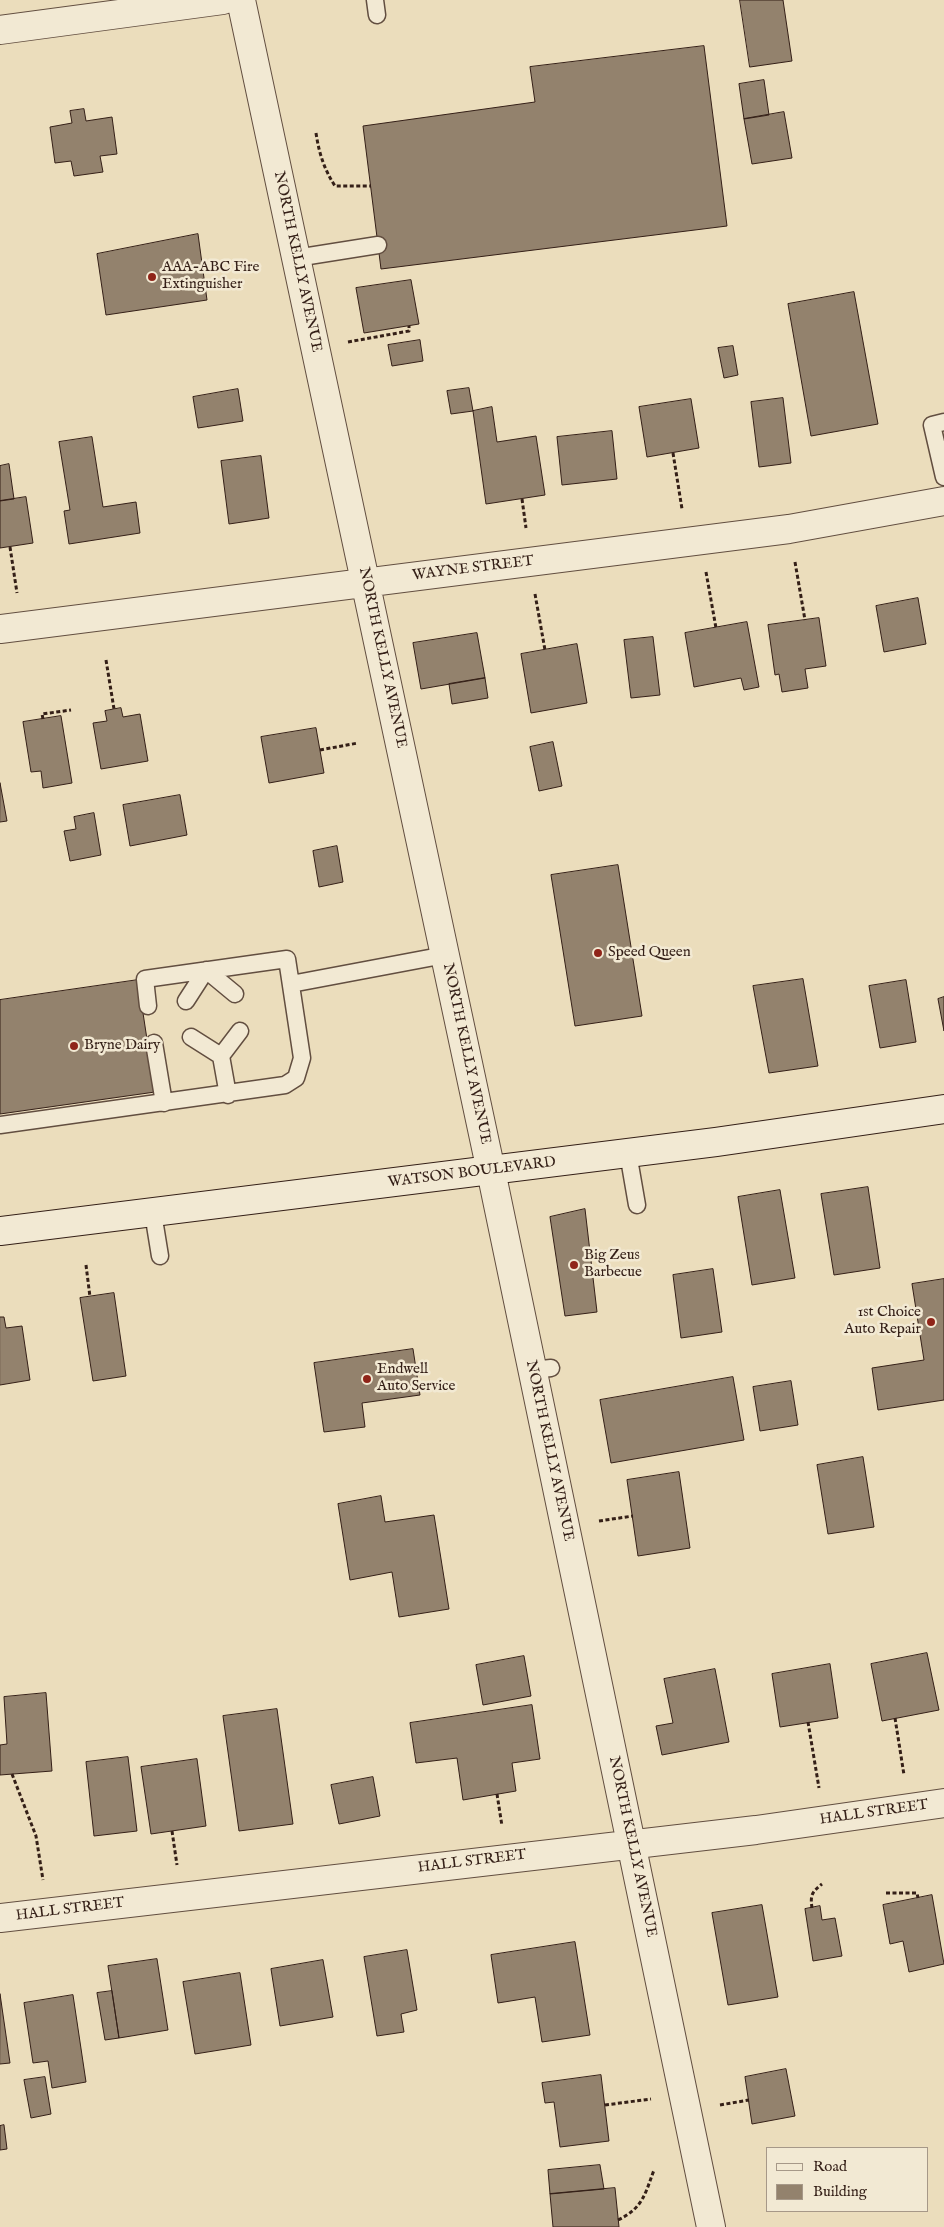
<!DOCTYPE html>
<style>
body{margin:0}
#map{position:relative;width:944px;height:2227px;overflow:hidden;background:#ebddbc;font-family:"IM FELL English",serif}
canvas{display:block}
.legend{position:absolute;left:766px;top:2147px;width:162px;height:65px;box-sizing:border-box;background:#f2e9d3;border:1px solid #a69888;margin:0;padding:6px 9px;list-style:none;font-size:15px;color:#341f17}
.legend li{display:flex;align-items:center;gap:10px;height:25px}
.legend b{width:25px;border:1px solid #a69888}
</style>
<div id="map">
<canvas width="944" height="2227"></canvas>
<ul class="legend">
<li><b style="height:6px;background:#f2e9d3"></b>Road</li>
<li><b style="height:14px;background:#93826d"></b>Building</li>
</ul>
</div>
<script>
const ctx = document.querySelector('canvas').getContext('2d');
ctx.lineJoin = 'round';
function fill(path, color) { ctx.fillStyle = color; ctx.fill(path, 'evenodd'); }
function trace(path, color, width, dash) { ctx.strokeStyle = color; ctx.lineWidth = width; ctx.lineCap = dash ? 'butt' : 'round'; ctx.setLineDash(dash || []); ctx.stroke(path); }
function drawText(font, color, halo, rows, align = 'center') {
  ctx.font = font + ' "IM FELL English",serif'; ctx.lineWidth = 5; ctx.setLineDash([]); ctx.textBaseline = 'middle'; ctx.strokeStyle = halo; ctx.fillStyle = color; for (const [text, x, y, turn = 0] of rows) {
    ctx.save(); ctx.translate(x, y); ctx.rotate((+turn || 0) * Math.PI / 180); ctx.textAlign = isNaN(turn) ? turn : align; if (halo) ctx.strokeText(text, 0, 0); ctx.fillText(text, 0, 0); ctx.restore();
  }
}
const building = new Path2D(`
 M740 0H783L792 61 750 67Z
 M704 46 727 226 381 269 363 126 535 102 530 67Z
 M764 80 769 115 744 119 739 84Z
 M84 109 86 121 112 117 117 154 100 156 103 172 74 176 71 161 55 163 50 127 72 123 70 111Z
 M784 112 792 158 752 164 744 119Z
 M198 234 207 300 106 315 97 254Z
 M411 280 419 324 364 333 356 288Z
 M854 292 878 424 811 436 788 304Z
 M420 340 423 361 392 366 388 345Z
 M733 346 738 375 724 378 718 348Z
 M469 388 473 411 451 414 447 391Z
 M238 389 243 421 198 428 193 397Z
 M783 398 791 463 759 467 751 402Z
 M691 399 699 448 647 457 639 407Z
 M492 407 497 442 536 436 545 495 486 504 473 411Z
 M612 431 617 479 562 485 557 437Z
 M92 437 103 507 136 502 140 533 69 544 64 511 70 510 59 442Z
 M261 456 269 518 229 524 221 461Z
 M9 464 14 499 0 501V466Z
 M26 497 33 543 0 548V501Z
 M918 598 926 644 884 652 876 606Z
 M819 618 826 666 805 669 808 688 782 692 779 674 775 675 768 625Z
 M747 622 759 687 744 690 741 678 694 687 685 633Z
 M477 633 485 678 421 689 413 643Z
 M653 637 660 695 631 698 624 640Z
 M577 644 587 703 531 713 521 654Z
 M485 678 488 698 452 704 449 684Z
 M121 708 123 717 140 714 148 761 101 769 93 723 107 721 105 711Z
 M61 716 72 783 43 788 41 771 31 772 23 722Z
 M316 728 324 773 269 783 261 737Z
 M553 742 562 786 539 791 530 747Z
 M0 783 7 821 0 822Z
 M180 795 187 835 130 846 123 805Z
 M94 813 101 855 70 861 64 831 76 829 74 817Z
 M337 846 343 882 319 887 313 851Z
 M618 865 642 1016 575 1026 551 875Z
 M803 979 818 1066 769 1073 753 986Z
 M138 980 155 1092 0 1114V1000Z
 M906 980 916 1042 880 1048 869 986Z
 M944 997V1031L938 999Z
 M868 1187 880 1268 834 1275 821 1194Z
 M780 1190 795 1278 752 1285 738 1197Z
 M585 1209 597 1312 565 1316 550 1217Z
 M713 1269 722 1332 681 1338 673 1275Z
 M944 1279V1400L878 1410 872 1368 924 1360 912 1284Z
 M114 1293 126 1376 93 1381 80 1298Z
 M0 1317H4L6 1328 22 1326 30 1380 0 1385Z
 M413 1349 420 1395 362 1403 365 1427 324 1432 314 1363Z
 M733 1377 744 1440 611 1463 600 1400Z
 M791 1381 798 1425 760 1431 753 1387Z
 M863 1457 874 1527 828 1534 817 1465Z
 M679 1472 690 1548 638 1556 627 1480Z
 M381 1496 385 1522 434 1515 449 1609 399 1617 392 1572 350 1580 338 1504Z
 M927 1653 939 1710 882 1721 871 1664Z
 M524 1656 531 1696 483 1705 476 1665Z
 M830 1664 838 1718 780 1727 772 1674Z
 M715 1669 729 1742 662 1755 656 1726 673 1723 664 1679Z
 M46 1693 52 1771 0 1775V1745L7 1744 4 1697Z
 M532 1705 540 1759 512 1763 516 1791 463 1800 457 1758 416 1763 410 1723Z
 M277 1709 293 1824 239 1831 223 1716Z
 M128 1757 137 1831 94 1836 86 1762Z
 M197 1759 206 1826 151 1834 141 1767Z
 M373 1777 380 1816 339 1824 331 1785Z
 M932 1895 944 1964 909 1972 903 1941 890 1944 883 1905Z
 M762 1905 778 1997 728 2005 712 1913Z
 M820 1906 822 1920 835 1918 842 1956 813 1961 805 1909Z
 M575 1942 590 2035 542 2042 535 1997 498 2003 491 1955Z
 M407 1950 417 2010 401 2014 404 2032 377 2036 364 1957Z
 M157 1959 168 2030 119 2038 108 1966Z
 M323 1960 333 2017 280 2026 271 1969Z
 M240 1973 251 2045 195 2054 183 1982Z
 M112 1991 119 2038 105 2040 97 1993Z
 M0 1994 10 2063 0 2064Z
 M73 1995 86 2082 52 2088 48 2061 33 2063 24 2003Z
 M786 2069 795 2116 752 2124 745 2077Z
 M601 2075 609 2141 560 2147 554 2102 545 2103 542 2083Z
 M45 2077 51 2114 31 2118 24 2080Z
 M4 2125 7 2149 0 2150V2126Z
 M600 2165 604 2189 550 2194 548 2170Z
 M615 2188 619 2227H553L550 2194Z`);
fill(building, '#93826d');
trace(building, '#341f17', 1);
const lane = new Path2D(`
 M375 0 377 15
 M296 258 378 245
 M944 422 932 425 944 477
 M291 984 445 955
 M186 1001 206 970 235 994
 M191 1037 221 1056
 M154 1043 164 1103
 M228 1095 221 1056 240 1031
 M0 1125 285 1085 296 1078 302 1058 287 959 145 979 148 1006
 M628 1153 637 1205
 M153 1213 160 1256
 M532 1370 551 1368`);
const street = new Path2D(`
 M241 0 491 1171 711 2227
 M0 30 223 0
 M0 629 789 529 944 501
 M0 1918 756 1830 944 1803`);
const secondary = new Path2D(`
 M0 1231 716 1142 944 1109`);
trace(lane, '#624e40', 19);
trace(street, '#624e40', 30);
trace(secondary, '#341f17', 30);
trace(new Path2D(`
 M316 133C319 153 324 169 335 186H371
 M348 342 409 331V326
 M673 453 682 509
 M522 499 526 528
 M10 547 17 593
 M795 562 805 620
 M706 572 716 628
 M535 594 545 650
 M106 660 114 709
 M43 719 42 714 71 710
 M320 750 358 743
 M86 1265 90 1297
 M599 1521 633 1516
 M895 1718 904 1775
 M808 1722 819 1788
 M12 1774 36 1836 43 1880
 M497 1794 502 1826
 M172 1831 177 1865
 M886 1893H917L918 1898
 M812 1908C810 1895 812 1892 822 1884
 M605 2105 651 2099
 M720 2105 749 2100
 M618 2220C643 2208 645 2194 654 2170`), '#341f17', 3, [4, 2.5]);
trace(lane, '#f2e9d3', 16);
trace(street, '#f2e9d3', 28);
trace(secondary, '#f2e9d3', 28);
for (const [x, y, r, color] of [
 [152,277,5,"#8f2418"],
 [598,953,5,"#8f2418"],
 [74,1046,5,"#8f2418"],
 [574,1265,5,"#8f2418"],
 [931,1322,5,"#8f2418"],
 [367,1379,5,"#8f2418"]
]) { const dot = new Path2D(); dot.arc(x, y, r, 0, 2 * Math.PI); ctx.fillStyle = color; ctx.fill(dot); trace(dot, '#f2e9d3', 2); }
drawText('15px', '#341f17', '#f2e9d3', [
 ["NORTH KELLY AVENUE",297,262,78],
 ["WAYNE STREET",473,569,-7],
 ["NORTH KELLY AVENUE",382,658,78],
 ["NORTH KELLY AVENUE",466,1054,78],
 ["WATSON BOULEVARD",472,1173,-7],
 ["NORTH KELLY AVENUE",549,1451,78],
 ["HALL STREET",874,1813,-8],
 ["NORTH KELLY AVENUE",632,1847,78],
 ["HALL STREET",472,1862,-7],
 ["HALL STREET",70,1910,-7]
]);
drawText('15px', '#341f17', '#f2e9d3', [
 ["AAA-ABC Fire",162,268],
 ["Extinguisher",162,285],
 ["Speed Queen",608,953],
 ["Bryne Dairy",84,1046],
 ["Big Zeus",584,1256],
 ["Barbecue",584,1273],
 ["1st Choice",921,1313,"right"],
 ["Auto Repair",921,1330,"right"],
 ["Endwell",377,1370],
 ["Auto Service",377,1387]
], 'left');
</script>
